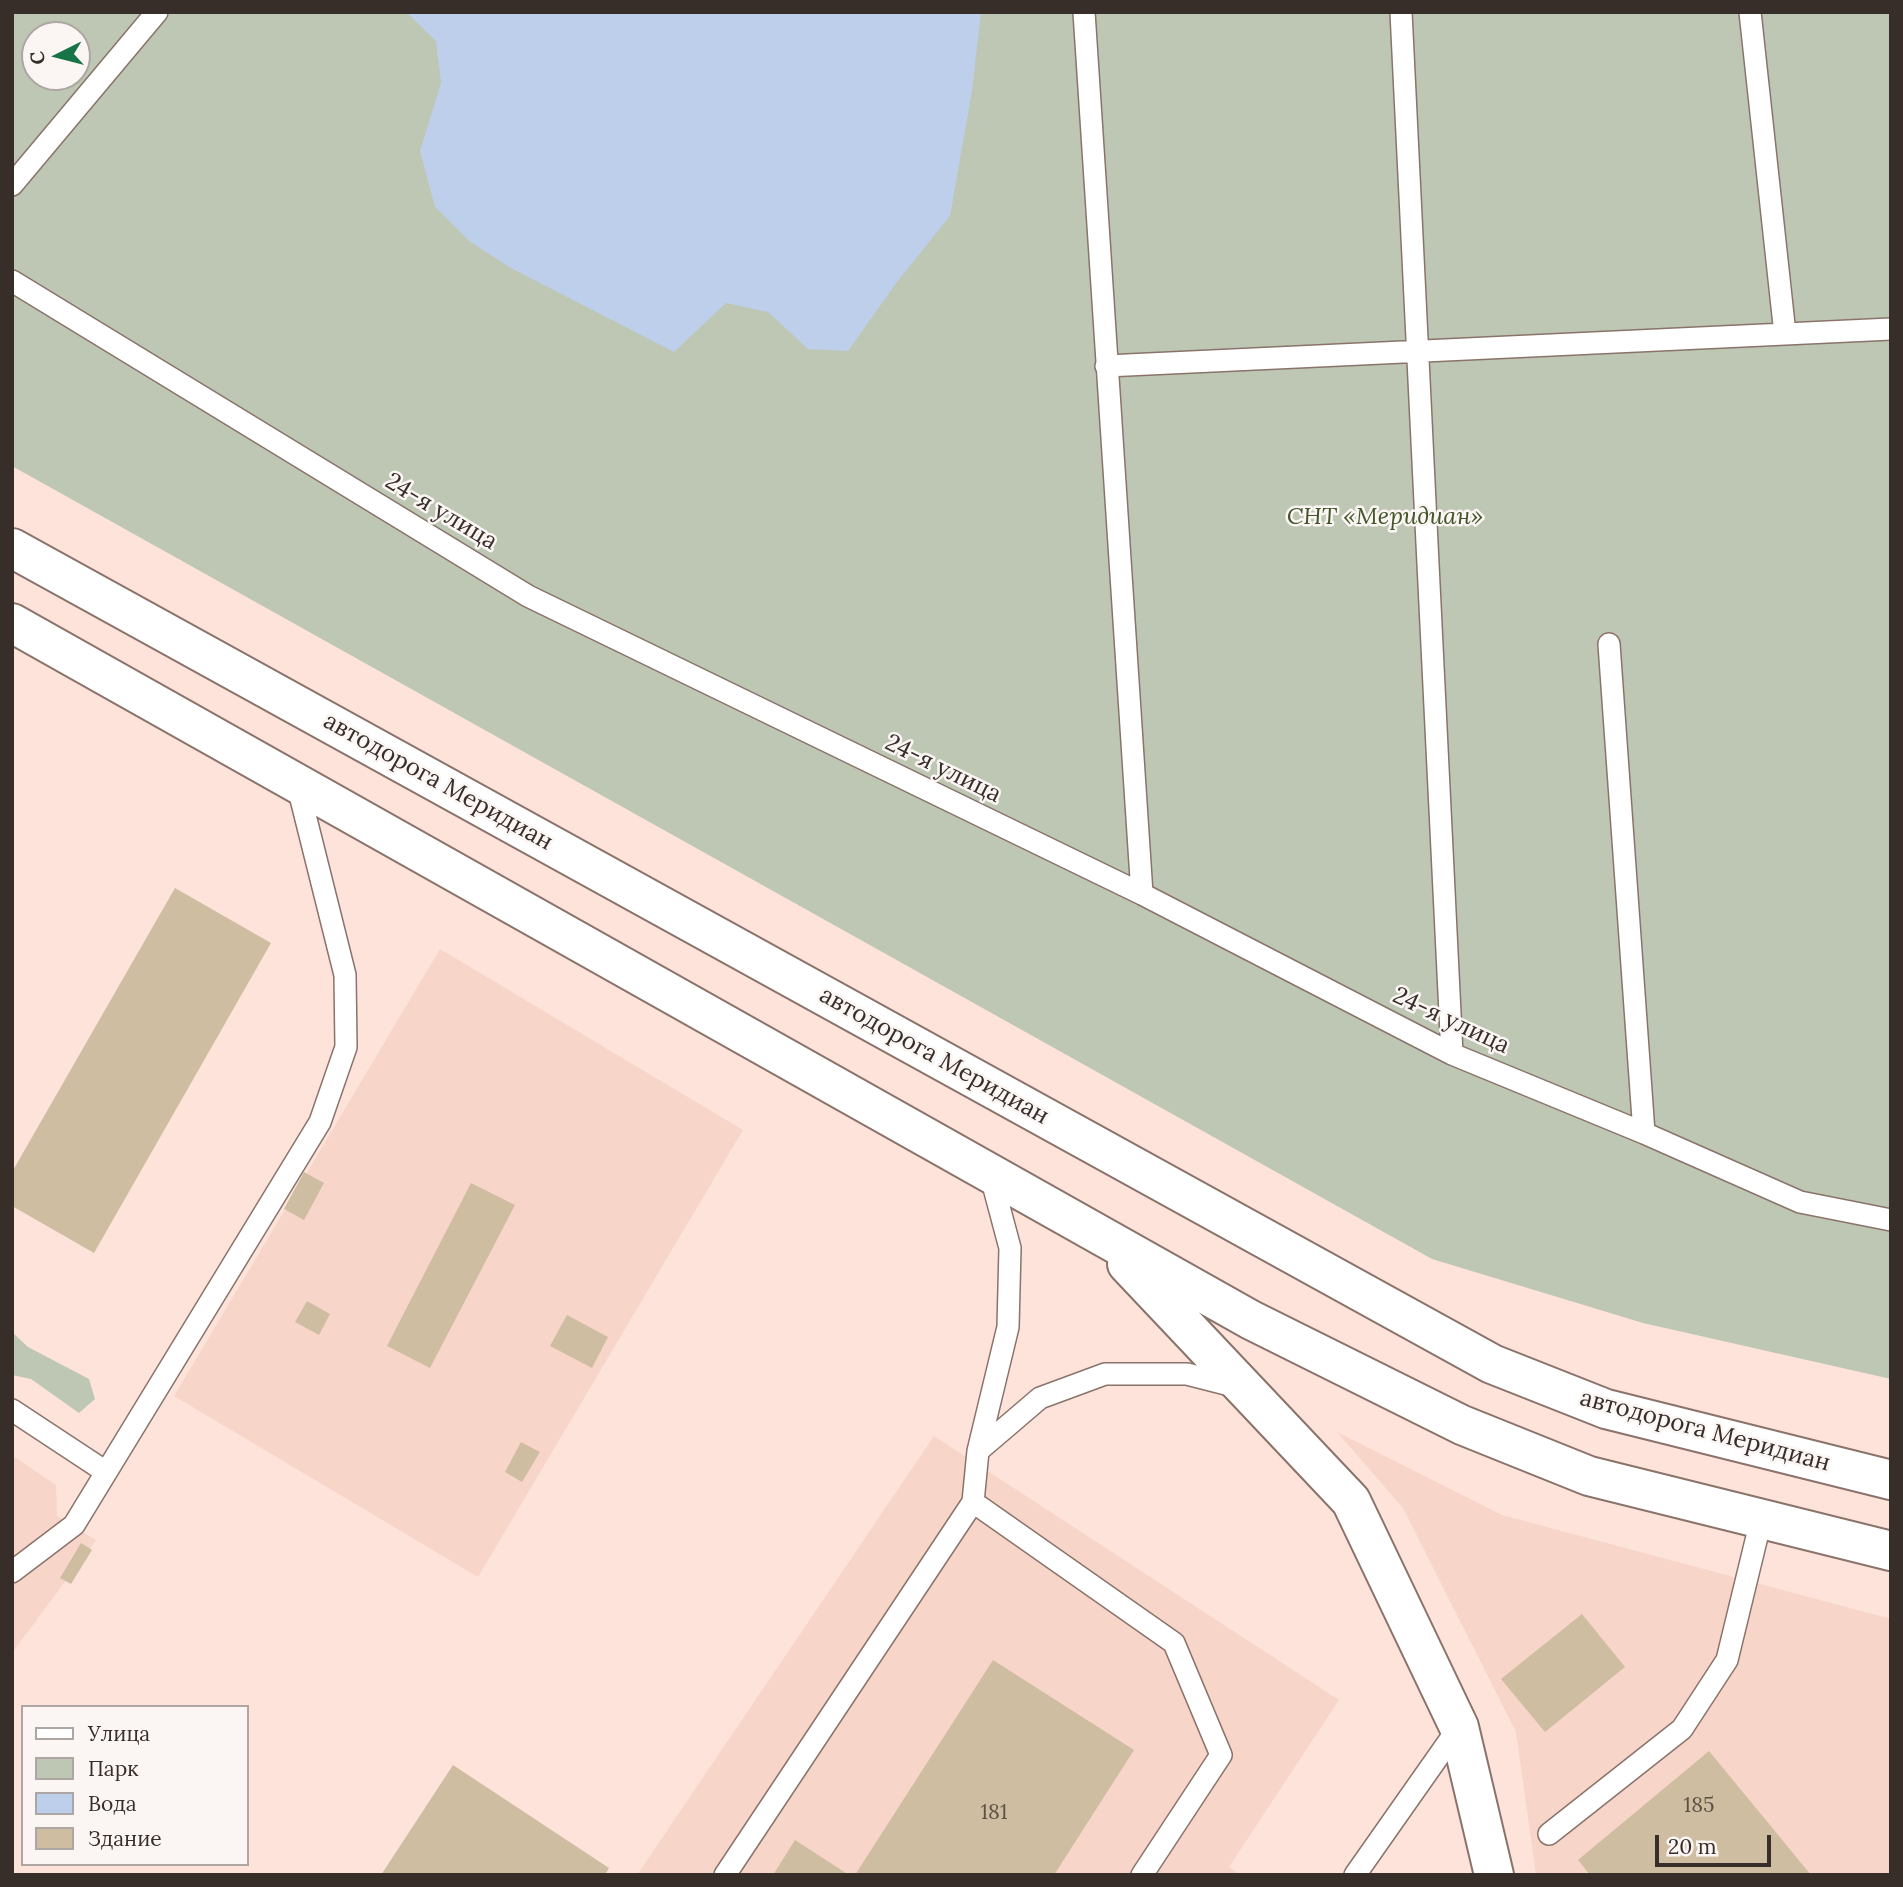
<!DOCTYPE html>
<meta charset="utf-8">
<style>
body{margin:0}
#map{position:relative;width:1903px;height:1887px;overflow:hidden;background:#fee3da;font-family:Lora,serif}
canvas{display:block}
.frame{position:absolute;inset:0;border:14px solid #372d29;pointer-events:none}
.legend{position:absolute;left:21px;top:1705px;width:228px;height:161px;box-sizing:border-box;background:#fbf6f4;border:2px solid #ada6a3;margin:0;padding:9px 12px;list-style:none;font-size:21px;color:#372d29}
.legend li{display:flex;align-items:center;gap:14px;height:35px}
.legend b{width:35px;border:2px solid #ada6a3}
.north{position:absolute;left:21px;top:21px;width:70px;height:70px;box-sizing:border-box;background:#fbf6f4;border:2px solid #ada6a3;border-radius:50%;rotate:264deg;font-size:19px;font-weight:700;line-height:28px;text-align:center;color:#372d29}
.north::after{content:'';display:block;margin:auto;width:24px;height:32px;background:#187348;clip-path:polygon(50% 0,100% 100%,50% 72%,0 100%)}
.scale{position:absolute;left:1655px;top:1835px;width:116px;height:32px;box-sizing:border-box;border:4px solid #372d29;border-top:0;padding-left:9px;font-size:21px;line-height:24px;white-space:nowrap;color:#372d29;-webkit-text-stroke:5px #fbf6f4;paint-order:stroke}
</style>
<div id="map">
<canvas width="1903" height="1887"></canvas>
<div class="frame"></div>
<ul class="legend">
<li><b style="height:9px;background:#fff"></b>Улица</li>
<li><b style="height:19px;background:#bdc7b3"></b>Парк</li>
<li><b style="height:19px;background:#bdcfea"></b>Вода</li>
<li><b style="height:19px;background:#cfbda1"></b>Здание</li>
</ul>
<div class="north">С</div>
<div class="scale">20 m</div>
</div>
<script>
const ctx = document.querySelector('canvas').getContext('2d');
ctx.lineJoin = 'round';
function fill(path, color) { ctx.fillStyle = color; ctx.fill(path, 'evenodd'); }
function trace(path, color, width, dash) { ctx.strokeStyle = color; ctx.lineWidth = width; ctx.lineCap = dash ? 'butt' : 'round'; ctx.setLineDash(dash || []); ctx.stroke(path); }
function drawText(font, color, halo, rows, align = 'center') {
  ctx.font = font + ' Lora,serif'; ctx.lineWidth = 5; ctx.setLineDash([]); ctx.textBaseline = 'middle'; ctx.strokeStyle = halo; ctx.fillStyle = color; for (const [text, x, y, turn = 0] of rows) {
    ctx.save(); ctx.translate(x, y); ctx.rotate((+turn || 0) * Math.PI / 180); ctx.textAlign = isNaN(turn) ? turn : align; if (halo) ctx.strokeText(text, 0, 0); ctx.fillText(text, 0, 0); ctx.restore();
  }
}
fill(new Path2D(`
 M440 949 743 1130 478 1577 174 1396Z
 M1337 1432 1502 1515 1891 1619V1875H1536L1516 1732 1403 1508Z
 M934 1436 1339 1700 1229 1867 1240 1875H637Z
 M12 1455 56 1485 57 1516 96 1540 12 1653Z`), '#f7d6c9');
fill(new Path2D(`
 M12 12H1891V1379L1643 1323 1432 1259 12 466ZM35 35H77V77H35Z
 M12 1332 28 1347 89 1379 95 1399 79 1413 31 1379 12 1375Z`), '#bdc7b3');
fill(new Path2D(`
 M406 12H981L972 91 950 216 897 282 848 351 808 349 768 312 726 303 674 352 509 267 469 241 435 207 420 151 441 83 436 41Z`), '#bdcfea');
fill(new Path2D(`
 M175 888 271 943 94 1253 12 1206V1172Z
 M304 1172 324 1183 304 1220 284 1209Z
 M471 1183 515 1205 430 1368 387 1346Z
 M307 1301 330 1314 319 1335 295 1322Z
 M567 1315 608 1337 592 1368 550 1346Z
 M521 1442 540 1452 522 1482 505 1472Z
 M81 1543 92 1550 71 1584 60 1578Z
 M1582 1614 1625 1667 1545 1732 1501 1679Z
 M993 1660 1134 1750 1054 1875H855Z
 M1709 1751 1811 1875H1590L1578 1860Z
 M453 1765 609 1868 605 1875H381Z
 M795 1840 849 1875H773Z`), '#cfbda1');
const service = new Path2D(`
 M1084 12 1142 894
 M1401 12 1452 1054
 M1750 12 1785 334
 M12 185 157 12
 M12 281 528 596 1142 894 1452 1054 1644 1133 1800 1202 1891 1220
 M1106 366 1891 329
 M1609 644 1644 1133
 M990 1173 1010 1248 1008 1327 978 1451 973 1502 1174 1643 1221 1755 1142 1875
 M12 1410 106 1472
 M978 1451 1040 1398 1105 1374H1187L1238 1387
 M12 1572 74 1525 320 1122 346 1047 345 975 297 783
 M1549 1834 1682 1729 1727 1660 1761 1520
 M725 1875 973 1502
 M1355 1875 1459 1727`);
const primary = new Path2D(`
 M12 548 1492 1364 1606 1409 1891 1480
 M12 623 1251 1320 1462 1425 1589 1476 1891 1551
 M1127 1264 1351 1501 1459 1727 1494 1875`);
trace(service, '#8a736a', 24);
trace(primary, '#8a736a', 42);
trace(service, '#fff', 21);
trace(primary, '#fff', 38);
drawText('21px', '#5d5147', null, [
 ["185",1699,1806],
 ["181",994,1813]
]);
drawText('24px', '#372d29', '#fbf6f4', [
 ["24-я улица",441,512,31],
 ["24-я улица",943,769,26],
 ["автодорога Меридиан",438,782,29],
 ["24-я улица",1451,1021,25],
 ["автодорога Меридиан",934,1056,29],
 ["автодорога Меридиан",1705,1431,15]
]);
drawText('italic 24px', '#425528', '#fbf6f4', [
 ["СНТ «Меридиан»",1385,517]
]);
</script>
